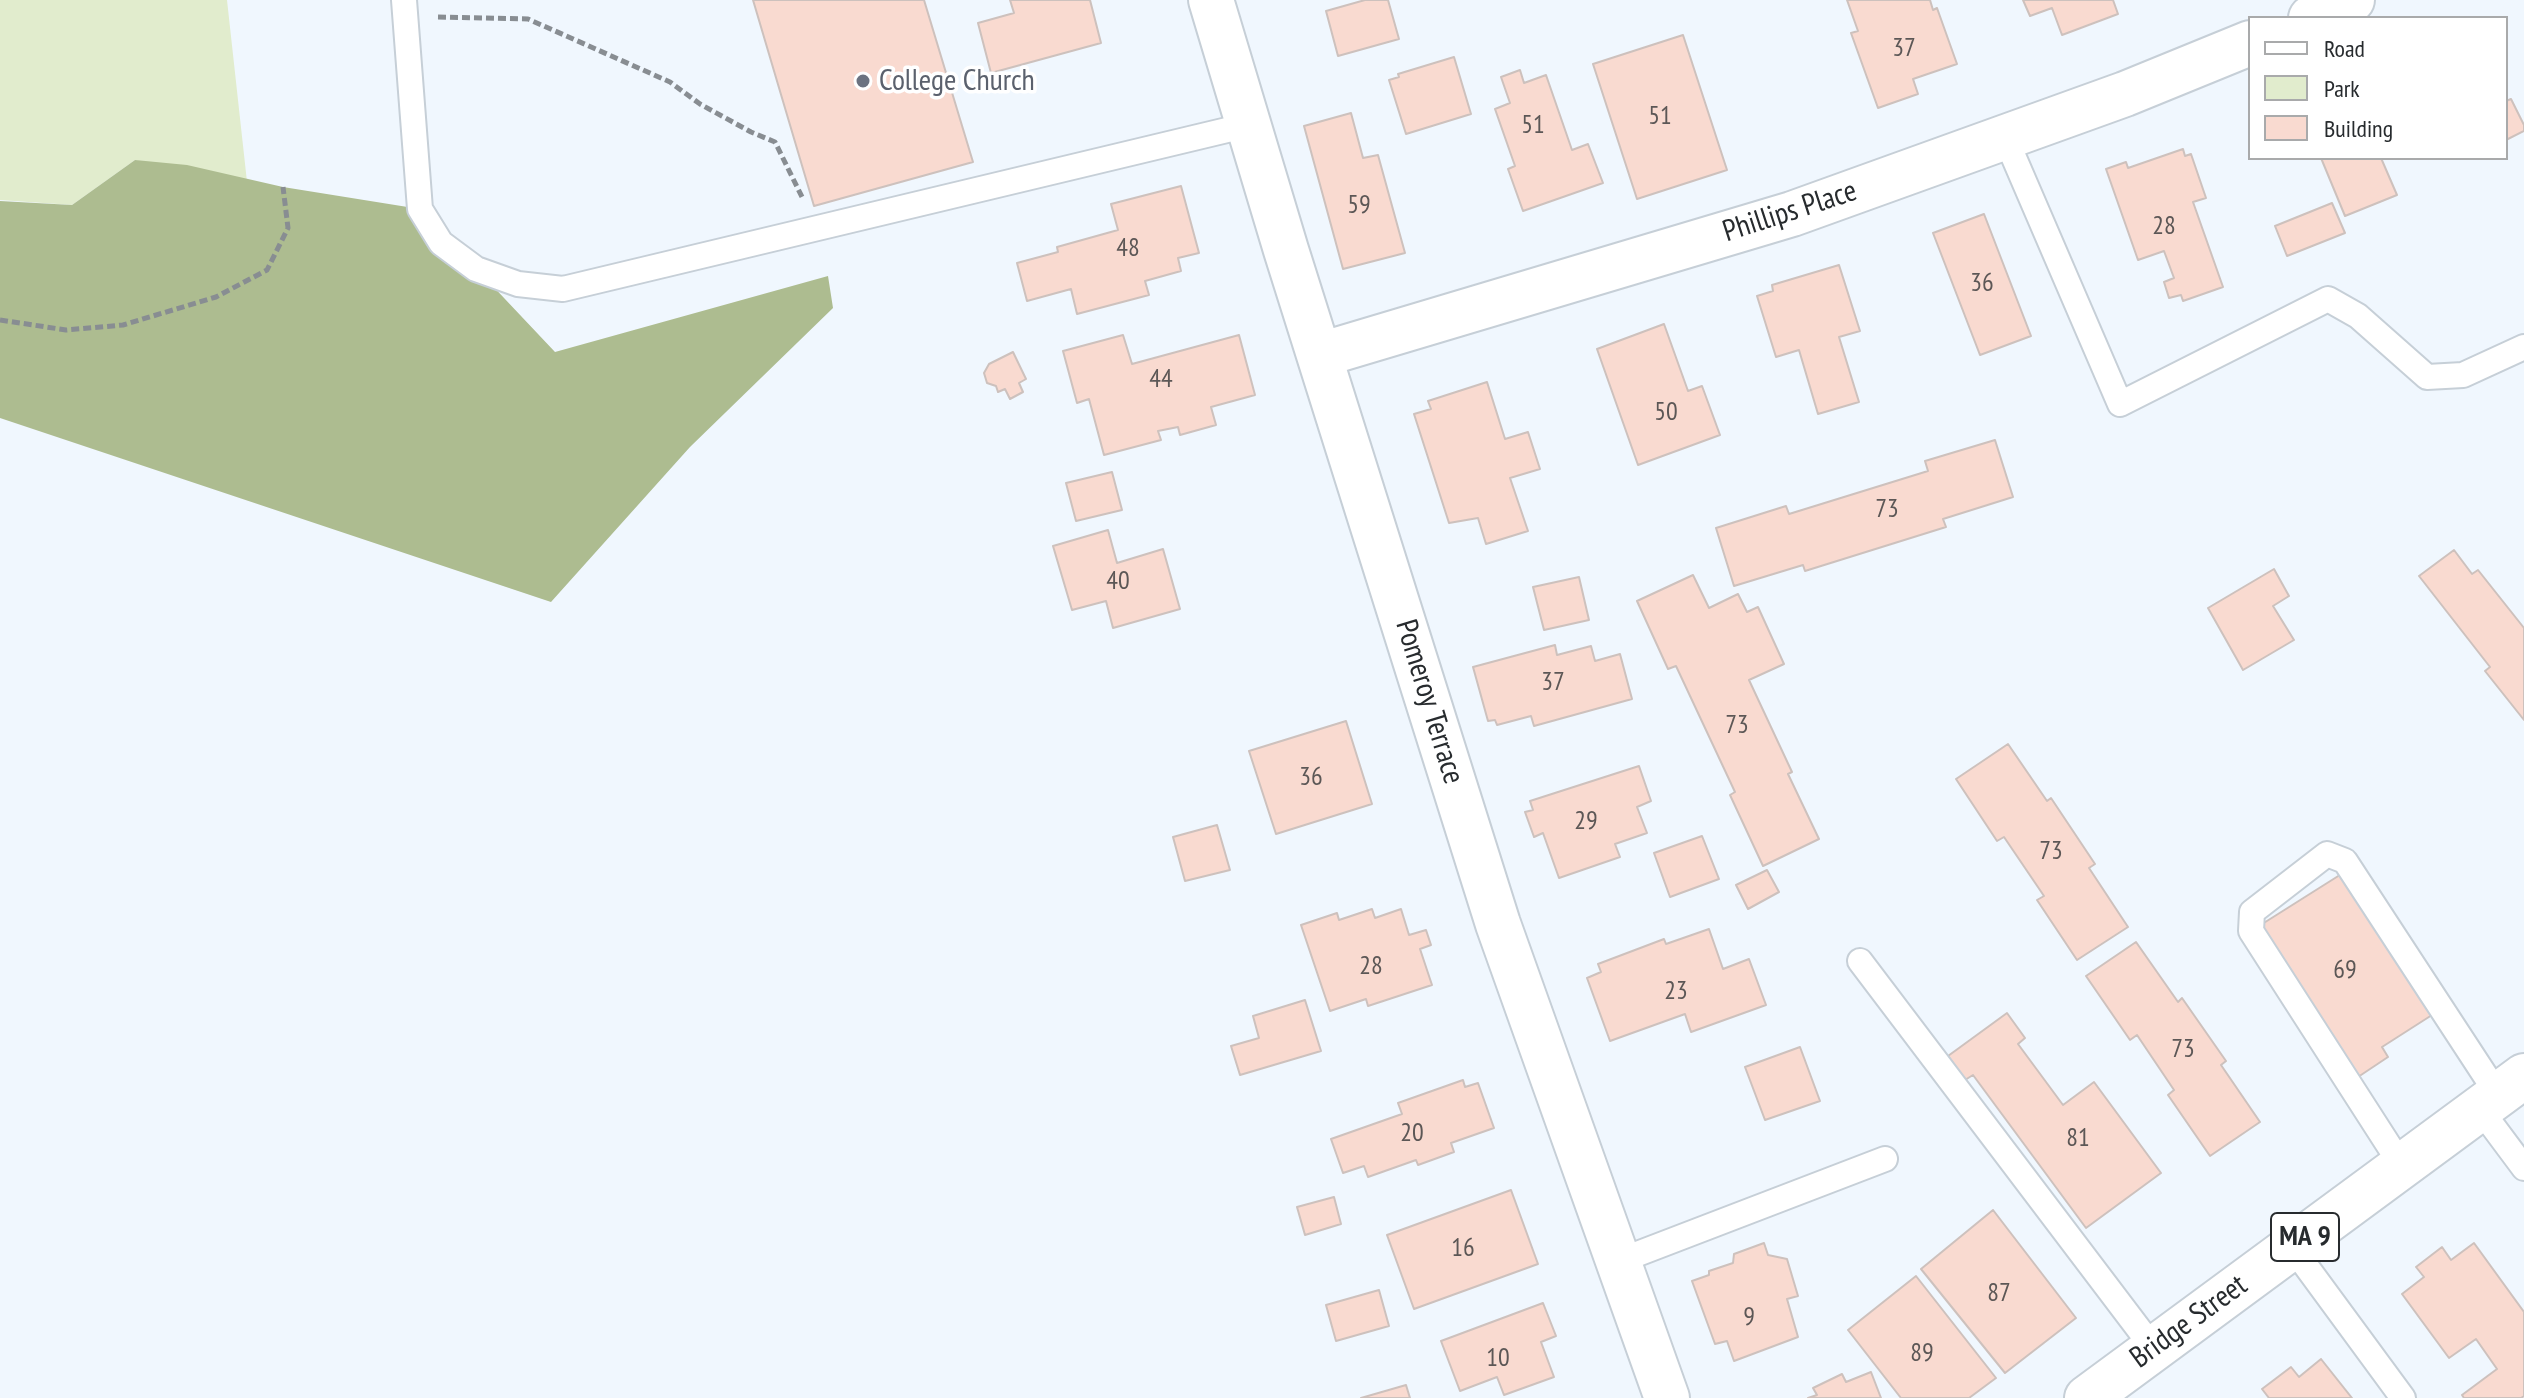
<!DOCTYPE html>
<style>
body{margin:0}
#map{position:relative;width:2524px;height:1398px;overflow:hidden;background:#f0f7fe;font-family:"PT Sans Narrow",sans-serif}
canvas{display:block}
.legend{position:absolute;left:2248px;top:16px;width:260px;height:144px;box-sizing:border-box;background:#fff;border:2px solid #a9aaab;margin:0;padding:10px 14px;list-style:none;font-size:24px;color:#272b2e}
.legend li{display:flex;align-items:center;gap:16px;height:40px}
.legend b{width:40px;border:2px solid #a9aaab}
</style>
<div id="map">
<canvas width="2524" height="1398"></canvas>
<ul class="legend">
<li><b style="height:10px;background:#fff"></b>Road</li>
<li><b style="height:22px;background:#e1eccd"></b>Park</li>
<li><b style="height:22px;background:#f9dad0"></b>Building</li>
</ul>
</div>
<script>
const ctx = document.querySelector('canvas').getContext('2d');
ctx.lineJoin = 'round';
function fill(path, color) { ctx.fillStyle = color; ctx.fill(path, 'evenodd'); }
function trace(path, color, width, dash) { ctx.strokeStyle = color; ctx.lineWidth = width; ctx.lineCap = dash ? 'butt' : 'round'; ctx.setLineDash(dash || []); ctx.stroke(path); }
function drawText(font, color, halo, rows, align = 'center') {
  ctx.font = font + ' "PT Sans Narrow",sans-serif'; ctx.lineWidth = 7; ctx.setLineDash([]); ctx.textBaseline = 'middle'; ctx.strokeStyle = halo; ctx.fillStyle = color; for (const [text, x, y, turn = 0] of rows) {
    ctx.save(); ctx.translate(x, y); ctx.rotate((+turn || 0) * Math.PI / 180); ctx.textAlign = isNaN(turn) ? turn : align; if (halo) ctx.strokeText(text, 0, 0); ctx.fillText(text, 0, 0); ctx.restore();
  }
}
fill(new Path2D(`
 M0 0H227L248 191 135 160 72 205 0 200Z`), '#e1eccd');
fill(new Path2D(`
 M135 160 187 165 283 187 420 209 555 352 828 276 833 308 690 447 551 602 0 418V201L72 205Z`), '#adbc90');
const building = new Path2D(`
 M753 0H924L973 162 814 206Z
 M1010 0H1090L1101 43 991 73 978 23 1014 13Z
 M1365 0H1388L1399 39 1338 56 1326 11Z
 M1847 0H1930L1933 10 1937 8 1957 64 1913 79 1918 94 1878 108 1851 33 1858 31Z
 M2023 0H2113L2118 14 2062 35 2052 8 2030 16Z
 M1683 35 1727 170 1637 199 1593 64Z
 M1454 57 1471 114 1406 134 1389 80 1399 77 1398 74Z
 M1520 70 1524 83 1546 75 1572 150 1588 144 1603 183 1523 211 1508 169 1515 166 1495 109 1510 103 1501 77Z
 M2511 99 2524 125V131L2506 140V101Z
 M1351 113 1363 158 1378 155 1405 253 1343 269 1304 126Z
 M2183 149 2185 156 2191 154 2206 198 2193 202 2223 287 2183 301 2181 295 2169 298 2164 282 2174 278 2164 251 2138 260 2106 169 2126 162 2128 168Z
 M2321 158H2381L2397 195 2345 216Z
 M1181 186 1199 253 1178 258 1181 271 1145 281 1149 295 1077 314 1071 289 1027 301 1017 263 1058 252 1057 247 1118 230 1111 204Z
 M2332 203 2345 233 2287 256 2275 226Z
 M1984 214 2031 336 1980 355 1933 233Z
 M1839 265 1860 331 1839 337 1859 402 1818 414 1799 350 1776 357 1757 296 1773 291 1772 285Z
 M1664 324 1688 391 1702 386 1720 435 1638 465 1597 349Z
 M1123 335 1132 364 1239 335 1255 395 1211 407 1216 425 1180 435 1178 427 1158 431 1161 440 1104 455 1089 399 1077 403 1063 351Z
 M1013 352 1026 379 1019 383 1023 392 1010 399 1005 389 998 392 996 386 987 383 984 373 989 364Z
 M1487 382 1505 439 1528 432 1540 469 1510 478 1528 531 1486 544 1478 518 1449 523 1414 414 1431 409 1428 401Z
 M1995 440 2013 497 1943 519 1946 527 1805 571 1803 565 1734 586 1716 528 1786 506 1789 514 1928 471 1925 461Z
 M1112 472 1122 510 1076 521 1066 483Z
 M1108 530 1117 563 1163 549 1180 609 1113 628 1106 601 1072 610 1053 546Z
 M2454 550 2472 574 2478 570 2524 628V720L2485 671 2490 667 2419 576Z
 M2274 569 2289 596 2273 606 2294 640 2243 670 2208 608Z
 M1693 575 1709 608 1738 594 1747 612 1758 607 1784 664 1749 680 1792 772 1788 774 1819 839 1763 866 1730 795 1735 792 1676 666 1668 669 1637 601Z
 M1579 577 1589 620 1544 630 1533 587Z
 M1555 645 1557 655 1591 646 1595 661 1620 654 1632 699 1534 726 1531 716 1497 725 1495 720 1488 721 1473 667Z
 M1346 721 1372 804 1276 834 1249 751Z
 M2008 744 2047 801 2051 798 2095 864 2089 868 2128 927 2077 960 2037 900 2044 896 2004 837 1997 841 1956 779Z
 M1639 766 1651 801 1637 807 1647 833 1615 844 1620 857 1559 878 1543 833 1534 837 1525 812 1533 810 1530 801Z
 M1217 825 1230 870 1185 881 1173 837Z
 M1702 836 1719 879 1670 897 1654 853Z
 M1767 870 1779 892 1748 909 1736 885Z
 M2343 873 2432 1015 2382 1047 2388 1057 2355 1079 2259 926Z
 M1372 909 1375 918 1401 909 1409 935 1426 930 1431 945 1420 949 1432 985 1368 1006 1366 999 1330 1011 1301 925 1337 913 1339 920Z
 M1709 929 1723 969 1749 959 1766 1005 1691 1032 1685 1014 1610 1041 1587 978 1601 972 1598 964 1664 939 1666 944Z
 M2136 942 2178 1002 2182 998 2226 1061 2221 1065 2260 1122 2210 1156 2168 1095 2174 1090 2137 1035 2130 1040 2086 976Z
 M1305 1000 1321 1051 1240 1075 1231 1046 1259 1038 1253 1016Z
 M2007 1013 2025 1038 2018 1044 2063 1105 2094 1082 2161 1173 2086 1228 1973 1075 1965 1080 1948 1056Z
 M1800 1047 1820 1101 1765 1120 1745 1067Z
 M1463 1080 1465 1087 1478 1083 1494 1128 1451 1143 1454 1152 1418 1165 1416 1160 1368 1177 1364 1166 1343 1173 1331 1139 1402 1114 1398 1103Z
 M1511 1190 1538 1264 1414 1309 1387 1235Z
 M1334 1197 1341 1224 1305 1235 1297 1207Z
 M1993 1210 2076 1318 2005 1373 1921 1269Z
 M1764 1243 1768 1255 1787 1259 1798 1296 1787 1299 1798 1337 1734 1361 1727 1341 1715 1344 1692 1281 1709 1275V1271L1733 1263 1734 1254Z
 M2474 1243 2524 1312V1396L2521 1398H2464L2462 1395 2497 1369 2476 1339 2449 1358 2402 1294 2424 1277 2416 1267 2442 1247 2451 1260Z
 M1916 1276 1996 1378 1969 1398H1901L1848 1330Z
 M1379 1290 1389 1326 1336 1341 1326 1305Z
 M1543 1303 1556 1336 1541 1342 1554 1377 1504 1395 1497 1377 1460 1391 1441 1341Z
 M2321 1359 2352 1398H2269L2262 1389 2291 1367 2299 1377Z
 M1871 1372 1881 1398H1808L1817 1395 1813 1388 1842 1374 1846 1382Z
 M1406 1385 1410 1398H1361Z`);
fill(building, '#f9dad0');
trace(building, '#cdc1bd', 2);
const service = new Path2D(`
 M404 0 420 209 441 243 476 269 518 284 563 289 1248 125
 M2005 137 2120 404 2328 299 2358 316 2427 377 2463 375 2524 347
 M1860 961 2154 1349
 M2480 1109 2524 1168
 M2402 1166 2251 931 2252 912 2327 854 2345 861 2498 1095
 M2292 1247 2403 1398
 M1619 1261 1885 1159`);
const minor = new Path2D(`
 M1211 0 1286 250 1498 924 1667 1398
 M2311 18 2352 0
 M1320 355 1792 214 2125 94 2250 43`);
const trunk = new Path2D(`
 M2087 1398 2524 1076`);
trace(service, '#c6cfd7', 28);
trace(minor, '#c6cfd7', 48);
trace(trunk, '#c6cfd7', 48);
trace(new Path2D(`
 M438 17 528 19 670 82 700 104 751 132 775 142 803 199
 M0 320 66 330 123 325 216 297 267 270 288 228 283 187`), '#888d92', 5, [8, 4]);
trace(service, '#fff', 24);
trace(minor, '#fff', 44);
trace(trunk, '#fff', 44);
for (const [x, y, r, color] of [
 [863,81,8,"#6b7280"]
]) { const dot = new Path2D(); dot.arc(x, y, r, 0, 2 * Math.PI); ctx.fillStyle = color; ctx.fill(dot); trace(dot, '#fff', 3); }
drawText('26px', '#5c5756', null, [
 ["37",1904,49],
 ["51",1660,117],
 ["51",1533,126],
 ["59",1359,206],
 ["28",2164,227],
 ["48",1128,249],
 ["36",1982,284],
 ["44",1161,380],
 ["50",1666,413],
 ["73",1887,510],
 ["40",1118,582],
 ["37",1553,683],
 ["73",1737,726],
 ["36",1311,778],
 ["29",1586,822],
 ["73",2051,852],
 ["28",1371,967],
 ["69",2345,971],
 ["23",1676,992],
 ["73",2183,1050],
 ["20",1412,1134],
 ["81",2078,1139],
 ["16",1463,1249],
 ["87",1999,1294],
 ["9",1749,1318],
 ["89",1922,1354],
 ["10",1498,1359]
]);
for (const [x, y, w] of [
 [2305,1237,68]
]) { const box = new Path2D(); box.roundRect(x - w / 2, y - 24, w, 48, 6); ctx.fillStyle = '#fff'; ctx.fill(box); trace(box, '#272b2e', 2); }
drawText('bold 28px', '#272b2e', null, [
 ["MA 9",2305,1237]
]);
drawText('30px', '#5b616d', '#fff', [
 ["College Church",879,81]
], 'left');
drawText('30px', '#272b2e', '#fff', [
 ["Phillips Place",1790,212,-18],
 ["Pomeroy Terrace",1429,702,73],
 ["Bridge Street",2189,1322,-36]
]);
</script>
